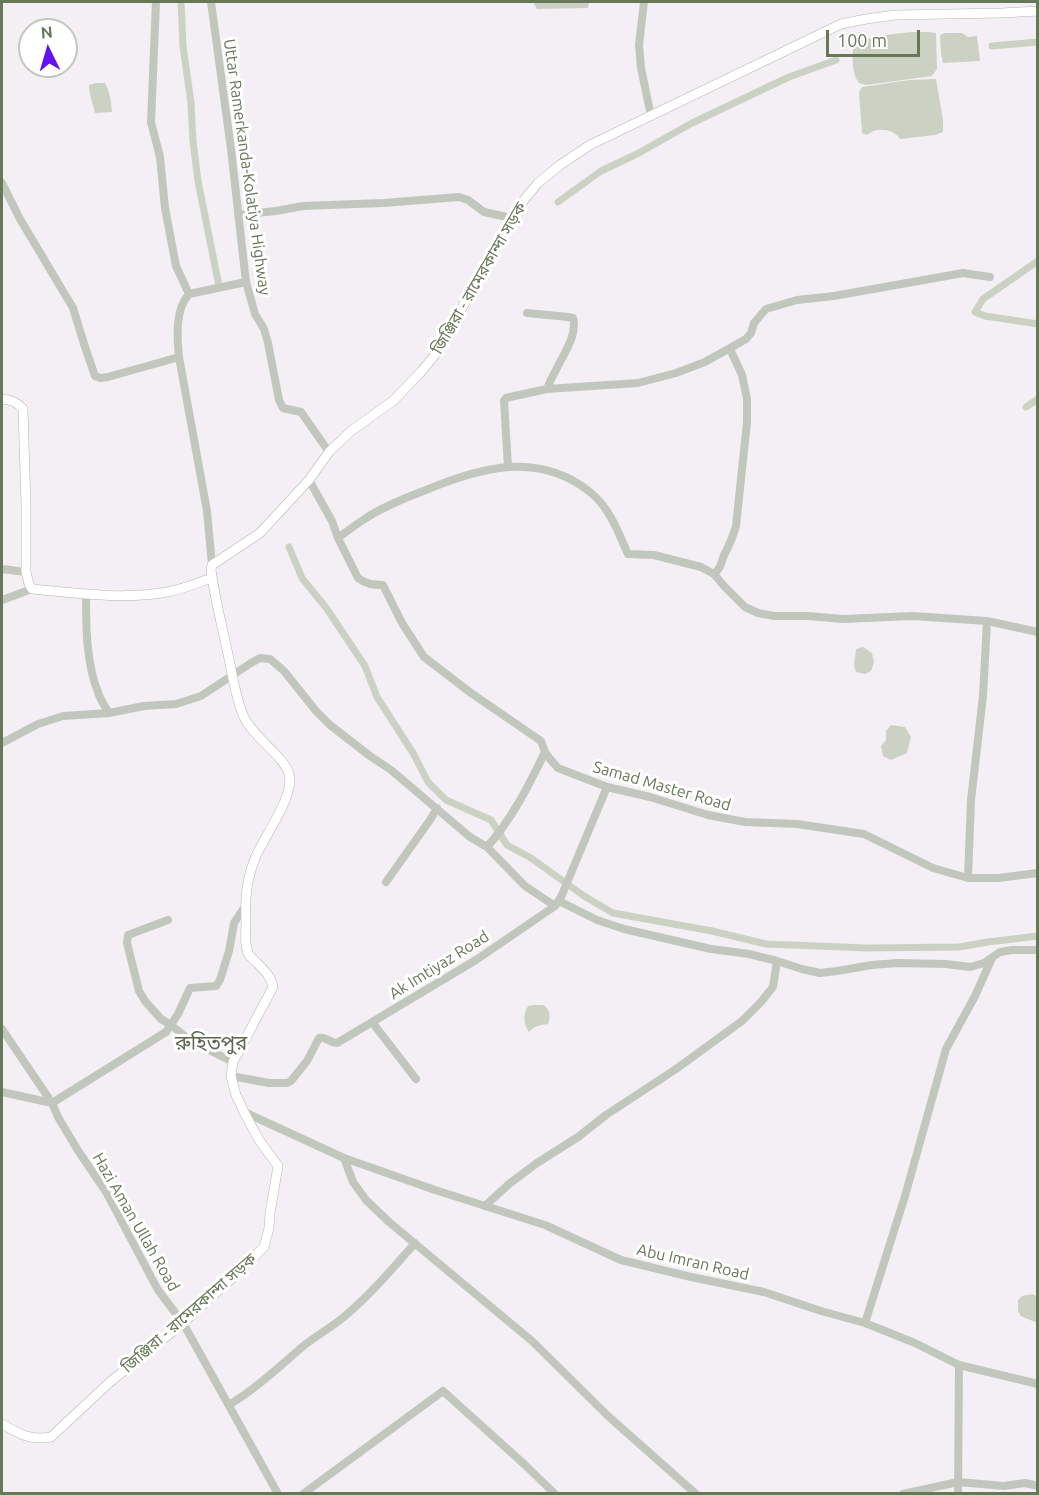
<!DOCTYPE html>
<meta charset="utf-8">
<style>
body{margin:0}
#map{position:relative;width:1039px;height:1495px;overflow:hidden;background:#f4eff4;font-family:Ubuntu,sans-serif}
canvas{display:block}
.frame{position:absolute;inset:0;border:3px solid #667858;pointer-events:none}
.north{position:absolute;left:18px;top:18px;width:60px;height:60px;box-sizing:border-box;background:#fff;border:2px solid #c2c9bc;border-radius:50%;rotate:355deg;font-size:16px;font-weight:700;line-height:24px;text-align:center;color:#667858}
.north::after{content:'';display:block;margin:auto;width:21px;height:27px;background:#6210f4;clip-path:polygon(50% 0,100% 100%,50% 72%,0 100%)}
.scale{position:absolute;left:826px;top:30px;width:94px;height:27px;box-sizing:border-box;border:3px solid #667858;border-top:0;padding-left:8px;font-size:18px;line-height:21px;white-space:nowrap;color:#667858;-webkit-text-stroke:4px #fff;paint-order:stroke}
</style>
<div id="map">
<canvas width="1039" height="1495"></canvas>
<div class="frame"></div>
<div class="north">N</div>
<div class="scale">100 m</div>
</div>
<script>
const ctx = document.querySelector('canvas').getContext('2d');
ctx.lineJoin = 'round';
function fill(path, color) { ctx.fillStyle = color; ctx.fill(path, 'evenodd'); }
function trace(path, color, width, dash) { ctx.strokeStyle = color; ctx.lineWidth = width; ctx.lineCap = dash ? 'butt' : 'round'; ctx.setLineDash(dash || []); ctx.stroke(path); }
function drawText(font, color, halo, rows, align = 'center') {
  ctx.font = font + ' Ubuntu,"Noto Sans Bengali",sans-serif'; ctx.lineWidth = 6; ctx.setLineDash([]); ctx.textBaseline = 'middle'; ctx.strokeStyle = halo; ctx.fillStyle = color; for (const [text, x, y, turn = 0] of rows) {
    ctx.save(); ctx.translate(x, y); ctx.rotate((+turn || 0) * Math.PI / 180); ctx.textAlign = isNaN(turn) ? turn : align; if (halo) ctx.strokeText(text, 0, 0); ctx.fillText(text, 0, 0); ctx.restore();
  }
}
fill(new Path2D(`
 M533 2H589L588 8 537 9Z
 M911 32H928L936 33 937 69 932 76 866 85 859 83C851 73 852 55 854 42L885 35Z
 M945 33H962L968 37 977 36 980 61 943 63 941 54 940 35Z
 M936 79 943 120V132L935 135 900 139C893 128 876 127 867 135L862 133 859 92 862 87 909 80Z
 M97 83H105C110 92 111 101 112 112L95 113C93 103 89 95 89 85Z
 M863 647 872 653 874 662 871 671 865 674 856 672 854 666 856 649Z
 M891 725 905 727 911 737 907 753 891 760 883 756 881 746 886 740V731Z
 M533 1005H544C550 1011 551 1016 548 1024 540 1025 534 1026 529 1032 523 1023 523 1015 528 1006Z
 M1032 1294 1037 1296V1320L1035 1322 1021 1316 1018 1311V1300L1022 1296Z`), '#ccd2c3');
trace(new Path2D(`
 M181 2 183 46 191 103 193 141 198 181 219 286
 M992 46 1038 42
 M558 202 601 171 637 154 692 123 789 77 836 60
 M1038 261 983 299 975 312 985 316 1038 324
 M1026 407 1038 399
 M289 547 302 578 327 609 365 666 377 697 413 753 428 782 446 800 491 820 507 845 531 858 584 896 613 913 712 931 766 944 867 948 959 947 988 942 1038 936`), '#ccd2c3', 7);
const major = new Path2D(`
 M2 399C11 400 17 402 23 409L26 505V572L29 584 32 589C75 593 125 600 167 592 183 589 197 583 212 578
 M2 1424C19 1434 31 1441 51 1437L110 1382 183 1323 232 1278 264 1247 269 1228 270 1213 278 1166 259 1140 244 1112 236 1095 231 1076 233 1062 273 987C271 976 263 969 255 961 253 959 251 957 249 955 244 946 246 933 246 923 245 898 246 880 256 856 265 835 295 796 289 774 284 756 253 737 244 717 236 699 233 678 229 659 223 630 215 600 211 570L212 565 260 533 309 480 329 452 351 431 393 401 421 372 443 345 481 271 512 218 524 200 538 183 560 165 590 145 841 24 866 19 895 15 1002 13 1038 11`);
trace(major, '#b2b8ad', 10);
trace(new Path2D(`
 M156 2 151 122 160 157 165 208 176 266 189 294
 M211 2 231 149 246 282 255 314 264 329 268 343 279 400 283 408 301 412 329 452
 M644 2 639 45 641 68 651 116
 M2 183 20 219 73 308 85 347 95 376 100 378 108 377 179 357
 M238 215 276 211 303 206 383 203 459 197 468 200 484 212 512 218
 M527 313 568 317 573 318C578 336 562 356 555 372 552 377 549 383 547 389
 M508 467 504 401 506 398 510 397 547 389 638 383 676 373 705 362 746 339 751 333 754 323 766 309 797 300 834 296 963 273 990 277
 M309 480 332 521 338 538 358 578C366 584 373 585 383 585L402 623 424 657 471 693 541 741 545 752 550 759 558 768 607 787 650 797 708 815 745 822 797 824 864 834 933 868 968 878H998L1038 873
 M338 538C354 526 370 514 388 506 400 500 413 495 426 490 481 467 539 451 590 492 610 508 618 532 628 554L654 555 701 567 714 574 724 586 745 607 758 613 774 616H808L843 619 913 616 987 621
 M212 565 207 511 179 357C177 338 175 309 189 294L246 282
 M2 569 26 572
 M714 574C723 565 720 564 725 553 730 544 733 536 736 526L747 422V399L742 375 730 349
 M86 594C86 625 86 663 98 692 100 700 105 706 109 713
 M2 600 32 589
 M2 743 38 724 63 716 109 713 144 706 176 704 201 696 251 663 260 658 270 659 284 671 316 711 330 725 370 756 391 770 470 837 487 847 525 886 555 906
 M487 847C512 819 529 785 545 752
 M968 878 971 800 983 696 987 621 1038 632
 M386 882 430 820 437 808
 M559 901 597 920 624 929 711 949 749 954 777 961
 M168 920 128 935 127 943 139 991 145 1001 161 1019 171 1025 186 1037 199 1045 233 1062
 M372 1022 416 1079
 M2 1029 52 1103 58 1117 77 1149 106 1192 158 1290 183 1323 278 1494
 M231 1076 269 1083H287L291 1081 307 1061 319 1038C326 1036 330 1043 337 1043L476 960 555 906 561 897 607 787
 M2 1092 52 1103 166 1032 178 1014 190 988 216 986 220 980 229 951 234 923 244 908
 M244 1112 344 1158 435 1190 545 1225 621 1260 691 1277 764 1292 821 1311 865 1323 915 1343 959 1365 1038 1384
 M344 1158 353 1182 366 1200 389 1222 532 1341 608 1416 696 1494
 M485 1206 509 1184 537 1163 578 1137 606 1115 676 1069 742 1021 760 1003 773 987 777 961 802 969 820 973 837 971 872 965 897 963 946 964 970 967 984 963 1000 952 1012 950H1038
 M865 1323 905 1196 946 1049 975 996 992 958
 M229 1405C255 1389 278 1368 301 1348 315 1336 331 1328 345 1316 371 1294 393 1268 415 1243
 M303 1494 443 1391 524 1464 555 1494
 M903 1494 958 1482 1004 1486 1025 1483 1038 1486
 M958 1494 959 1365`), '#c2c7be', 8);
trace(major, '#fff', 9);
drawText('16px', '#667858', '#fff', [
 ["Uttar Ramerkanda-Kolatiya Highway",247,167,82],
 ["জিঞ্জিরা - রামেরকান্দা সড়ক",479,278,-60],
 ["Samad Master Road",662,786,16],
 ["Ak Imtiyaz Road",439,965,-32],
 ["Hazi Aman Ullah Road",136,1222,60],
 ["Abu Imran Road",693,1262,13],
 ["জিঞ্জিরা - রামেরকান্দা সড়ক",189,1313,-41]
]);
drawText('20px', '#59684f', '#fff', [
 ["রুহিতপুর",211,1043]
]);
</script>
